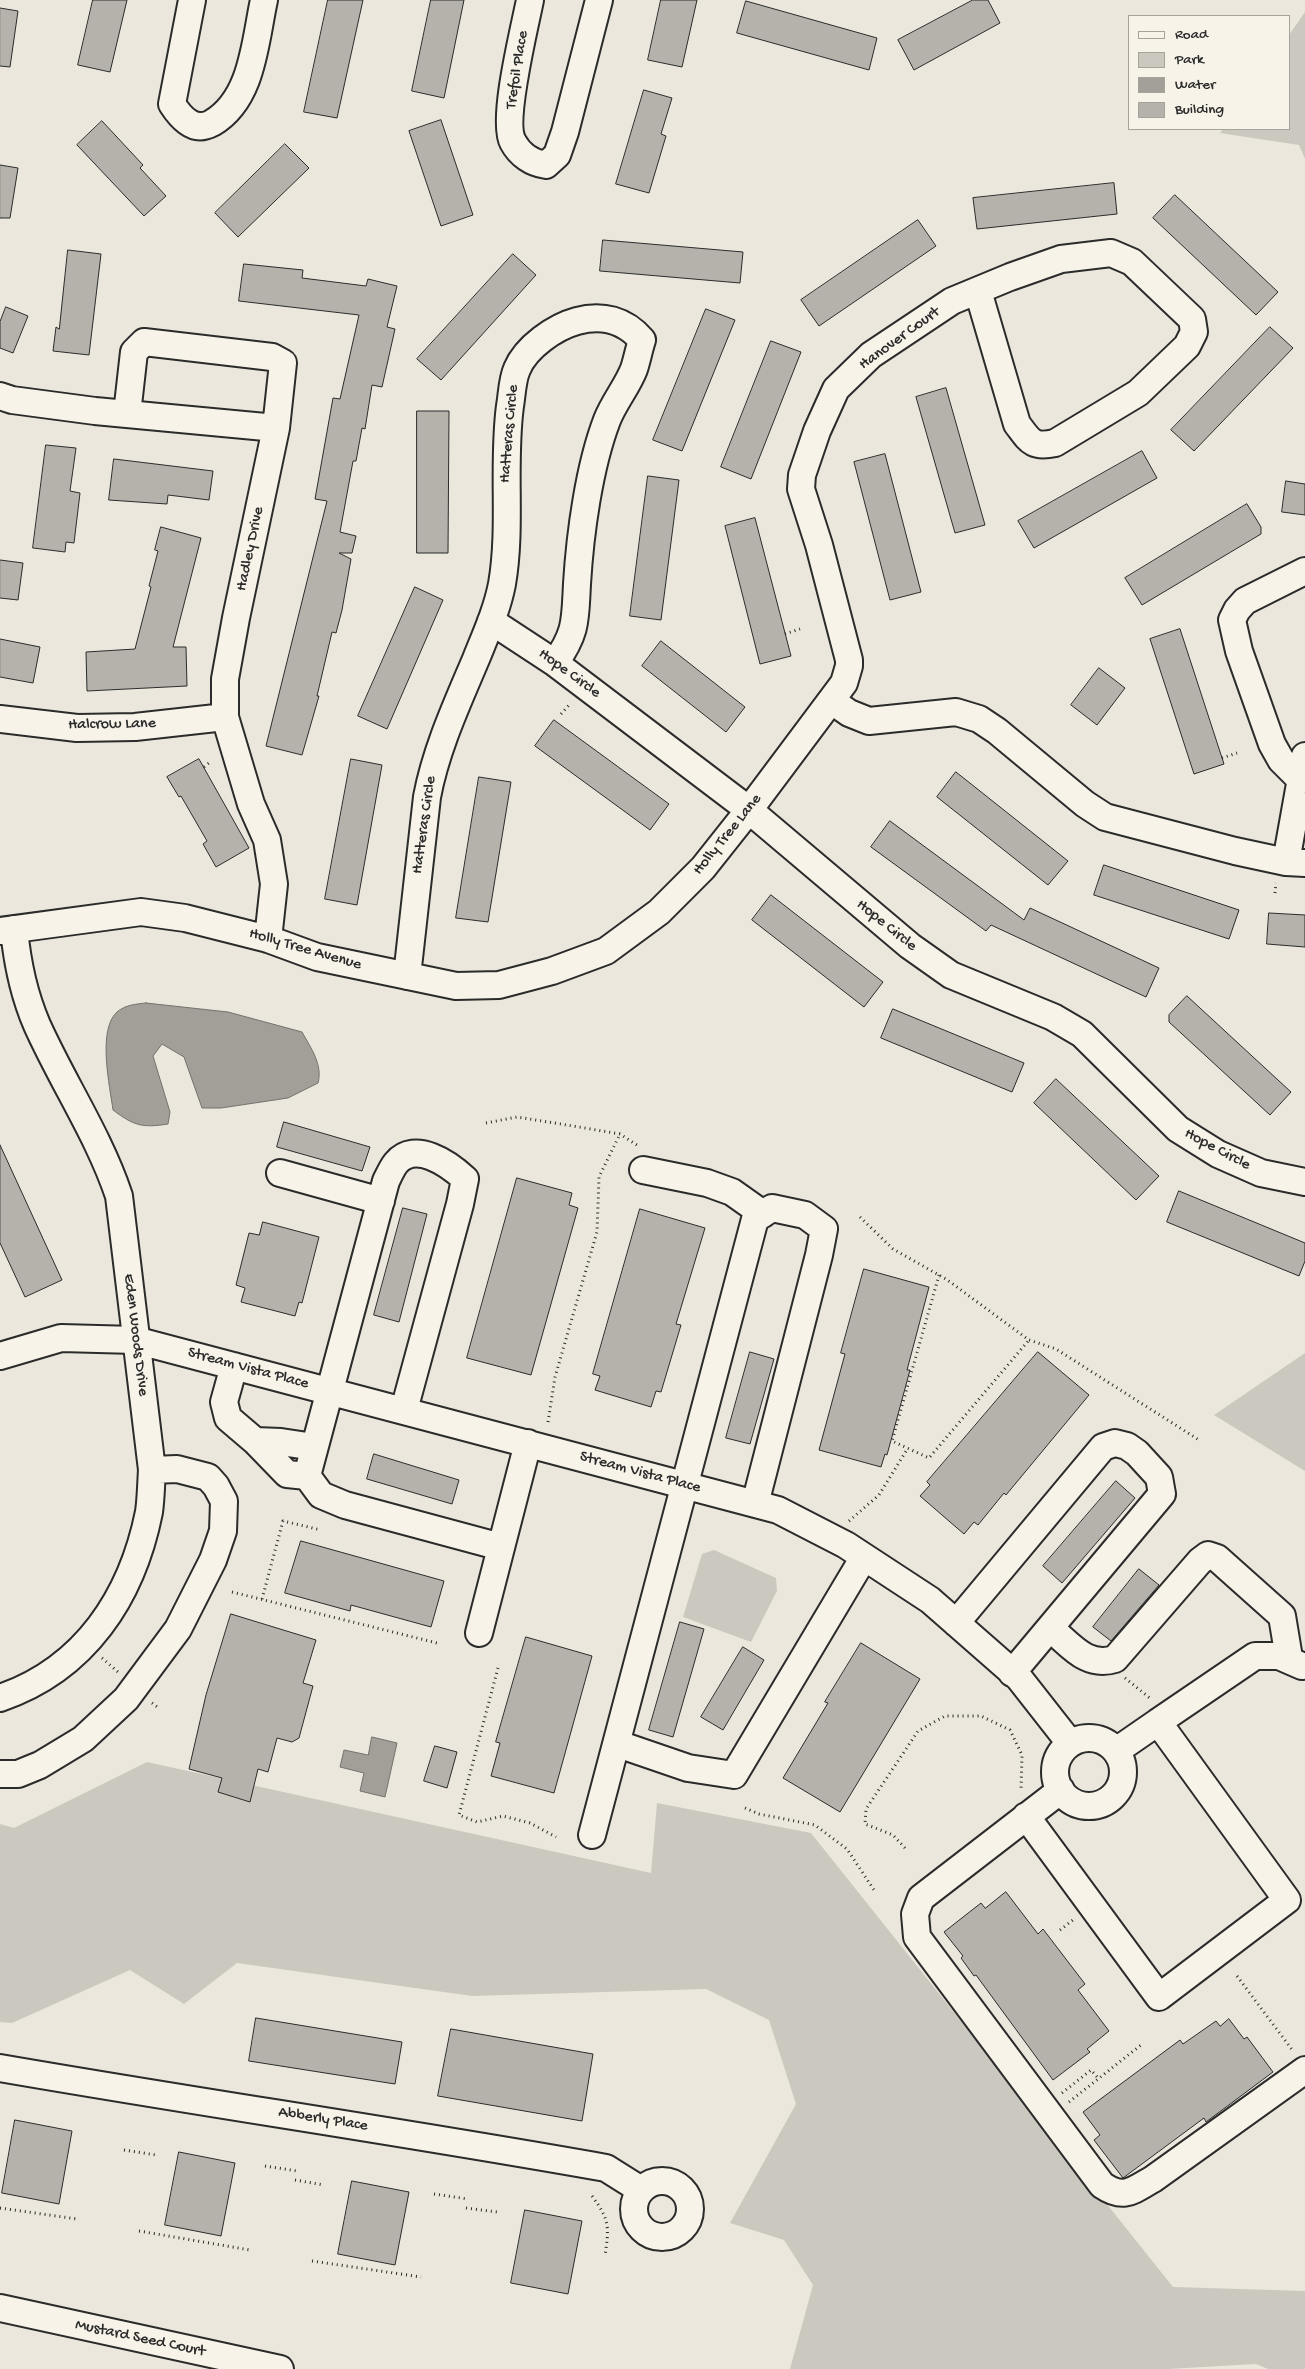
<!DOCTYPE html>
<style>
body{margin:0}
#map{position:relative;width:1305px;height:2369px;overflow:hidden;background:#ebe7dd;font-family:"Gochi Hand",sans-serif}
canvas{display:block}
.legend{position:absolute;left:1128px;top:15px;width:162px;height:115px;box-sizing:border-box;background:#f7f3e8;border:1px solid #a5a39c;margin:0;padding:6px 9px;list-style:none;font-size:15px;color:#2b2b2b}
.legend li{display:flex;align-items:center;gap:10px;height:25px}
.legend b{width:25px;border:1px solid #a5a39c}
</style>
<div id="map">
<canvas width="1305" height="2369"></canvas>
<ul class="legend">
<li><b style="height:6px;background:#f7f3e8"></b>Road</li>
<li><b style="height:14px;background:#cbc8bf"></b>Park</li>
<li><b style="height:14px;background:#a29f98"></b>Water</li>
<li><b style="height:14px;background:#b5b2ab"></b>Building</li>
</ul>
</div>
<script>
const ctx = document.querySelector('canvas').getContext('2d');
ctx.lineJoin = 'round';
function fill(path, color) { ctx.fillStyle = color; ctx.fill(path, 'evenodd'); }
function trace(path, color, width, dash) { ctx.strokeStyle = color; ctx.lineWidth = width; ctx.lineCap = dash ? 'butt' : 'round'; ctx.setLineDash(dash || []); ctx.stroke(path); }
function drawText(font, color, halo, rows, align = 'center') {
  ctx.font = font + ' "Gochi Hand",sans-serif'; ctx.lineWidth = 4.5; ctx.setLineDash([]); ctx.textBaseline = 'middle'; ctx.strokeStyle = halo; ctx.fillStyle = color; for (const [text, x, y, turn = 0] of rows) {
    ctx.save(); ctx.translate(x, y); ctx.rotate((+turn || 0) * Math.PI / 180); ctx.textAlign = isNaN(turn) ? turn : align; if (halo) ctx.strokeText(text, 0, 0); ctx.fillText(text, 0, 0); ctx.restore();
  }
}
fill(new Path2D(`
 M1305 12V159L1299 145 1220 133 1223 129H1289V35Z
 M1305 1353V1471L1214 1415Z
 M714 1550 776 1578 777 1591 751 1642 683 1617 702 1554Z
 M147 1762 651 1873 657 1803 811 1833 1173 2287 1305 2291V2369H1268L1256 2364 1168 2369H790L813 2285 784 2240 730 2223 796 2104 769 2020 706 1989 472 1996 237 1963 184 2004 130 1970 12 2023 0 2022V1824L14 1828Z`), '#cbc8bf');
const water = new Path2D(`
 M146 1003 228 1012 302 1032C311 1048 323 1065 318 1083L288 1098 221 1108H202L184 1057 162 1044 153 1056 170 1112 168 1124C143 1128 134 1126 113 1110 110 1087 97 1030 117 1012 125 1005 136 1004 146 1003Z
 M372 1737 397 1743 385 1797 360 1791 364 1773 340 1767 344 1750 368 1755Z`);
fill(water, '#a29f98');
trace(water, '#72716c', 1);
const building = new Path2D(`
 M93 0H127L110 72 78 65Z
 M328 0H363L337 118 304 112Z
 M431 0H464L444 98 412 91Z
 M661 0H697L682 67 648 60Z
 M973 0H988L1000 23 914 70 898 40Z
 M746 1 877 38 869 70 737 33Z
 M0 8 18 11 10 67 0 66Z
 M644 90 672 98 661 134 666 136 649 193 616 184Z
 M441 120 473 215 441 226 409 131Z
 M102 121 143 165 140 168 166 196 144 216 77 145Z
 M285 144 309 168 238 237 215 213Z
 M0 165 18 168 10 218H0Z
 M1114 183 1117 214 977 229 973 198Z
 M1175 195 1278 292 1256 315 1153 218Z
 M918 220 936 246 819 326 801 300Z
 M603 240 743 252 740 283 600 271Z
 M68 250 101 254 89 355 53 351 56 327 59 329Z
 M513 254 536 275 441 380 417 359Z
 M244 264 303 270 302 278 366 286 368 279 397 286 387 327 395 329 382 387 372 385 365 429 362 428 356 461H353L340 532 356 536 352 553H339L351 559 342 610 336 633 332 632 317 696H319L302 755 266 746 327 501 315 499 333 398 340 399 359 315 239 301Z
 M6 307 28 316 13 353 0 348V322Z
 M706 309 735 320 682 451 653 440Z
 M1270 327 1293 348 1194 451 1171 430Z
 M771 341 801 352 751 479 721 467Z
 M946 388 985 525 955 533 916 397Z
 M417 411H449L448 553H417Z
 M46 445 76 448 70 491 80 493 74 543 66 542 65 552 33 548Z
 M1142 451 1157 478 1034 548 1018 521Z
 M885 454 921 592 890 600 854 462Z
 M114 459 213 471 209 500 168 495 167 504 109 500Z
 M648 476 679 480 661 620 630 616Z
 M1286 481 1305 484V515L1282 512Z
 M1247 504 1261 527V534L1142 605 1125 578Z
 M755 518 791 656 760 664 725 526Z
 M161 527 201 538 173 647H186L187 686 87 691 86 652 135 649 151 587 149 586 158 551 155 550Z
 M0 560 23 563 18 600 0 598Z
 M415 587 443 600 387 729 358 716Z
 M1180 629 1224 764 1194 774 1150 639Z
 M0 639 40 647 33 683 0 677Z
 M661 641 745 707 726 732 642 666Z
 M1099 668 1125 688 1097 725 1071 705Z
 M554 720 669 804 650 830 535 746Z
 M199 759 249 848 216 867 203 844 207 841 181 796 179 797 167 777Z
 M351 759 382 765 357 905 325 899Z
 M956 772 1068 861 1048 885 937 797Z
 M479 777 511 782 488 922 456 918Z
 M890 821 1024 920 1030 908 1159 968 1146 997 991 925 986 931 871 847Z
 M1104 865 1239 910 1229 939 1094 895Z
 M771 895 883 982 864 1007 752 920Z
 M1269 913 1305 915V947L1267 944Z
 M1187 996 1291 1092 1270 1115 1169 1022V1015Z
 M893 1009 1024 1063 1012 1092 881 1038Z
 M1056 1079 1159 1176 1136 1200 1034 1103Z
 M284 1122 370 1147 362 1171 277 1147Z
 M0 1145 62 1280 25 1297 0 1243Z
 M517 1178 572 1193 569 1205 578 1208 531 1375 467 1358Z
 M1179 1191 1305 1243V1261L1299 1276 1167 1222Z
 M403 1208 427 1214 399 1322 374 1315Z
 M640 1209 705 1228 676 1324 681 1325 661 1392 656 1391 651 1407 595 1390 600 1376 593 1374Z
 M263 1222 319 1237 302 1303 299 1302 295 1316 241 1302 245 1288 236 1285 249 1233 259 1235Z
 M864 1269 929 1287 907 1370H910L887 1455 885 1454 881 1467 819 1450 845 1354 841 1353Z
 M750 1352 774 1359 750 1444 726 1438Z
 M1038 1352 1089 1395 1006 1495 1004 1493 978 1525 974 1522 964 1534 920 1496 930 1485 927 1482Z
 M374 1454 459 1480 452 1504 367 1479Z
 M1116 1481 1135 1498 1062 1583 1043 1566Z
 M301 1541 444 1581 431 1627 351 1605 350 1611 285 1593Z
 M1139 1569 1159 1585 1111 1641 1093 1627Z
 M231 1614 316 1640 303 1683 313 1686 299 1738 292 1742 277 1738 268 1772 258 1769 250 1802 218 1792 222 1778 189 1769 206 1695Z
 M680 1622 704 1629 673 1737 649 1730Z
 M526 1637 592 1656 554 1793 491 1776 500 1743 496 1742Z
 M861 1643 920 1679 840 1812 783 1778 828 1703 825 1702Z
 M743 1647 764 1660 723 1730 701 1717Z
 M435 1746 457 1752 447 1788 424 1781Z
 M1006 1892 1038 1934 1043 1929 1085 1984 1078 1990 1109 2031 1087 2049 1090 2052 1053 2080 976 1975 974 1976 961 1958 963 1956 944 1932 981 1903 985 1908Z
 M256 2018 402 2042 395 2084 249 2061Z
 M1229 2019 1244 2039 1247 2037 1273 2072 1206 2122 1204 2118 1123 2178 1094 2140 1100 2135 1083 2112 1180 2040 1183 2044 1216 2021 1220 2026Z
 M451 2029 593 2054 582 2121 438 2096Z
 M15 2120 72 2131 59 2204 2 2193Z
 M179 2152 235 2163 221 2236 165 2225Z
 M352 2181 409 2192 395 2265 338 2254Z
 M525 2210 582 2221 568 2294 511 2283Z`);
fill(building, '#b5b2ab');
trace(building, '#2b2b2b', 1);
const minor = new Path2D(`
 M192 0 172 104C181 118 194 133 212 123 253 99 255 41 264 0
 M530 0C525 26 501 121 513 142 520 155 532 163 546 165L557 155 565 132 599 0
 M0 396 12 400 95 411 276 428
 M127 414 134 352 144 342 272 357 283 363 276 428 236 618 225 679V717L251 804 267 840 274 884 268 939
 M491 621 555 663 749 810 910 946 951 975 1053 1017 1082 1034 1178 1129 1218 1154 1261 1173 1305 1182
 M832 701 849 713 869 721 956 712 979 719 997 731 1085 804 1105 817 1235 851 1286 862 1305 863
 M0 719 77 728 135 727 225 717
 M1301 780 1281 760 1272 744 1239 651 1232 620 1237 610 1245 601 1305 571
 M1286 862 1305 756
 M0 931 141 912 185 918 268 939 317 957 456 986 499 985 552 971 606 951 659 912 703 868 749 810 844 683 849 666V660L819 545 801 489 802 475 817 431 836 389 871 355 952 301 1010 277 1061 259 1111 253 1132 262 1192 319 1194 332 1187 346 1138 393 1055 443C1032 448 1030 441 1017 424L978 291
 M407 976 427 797C436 749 457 704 476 659 486 634 497 610 502 584 512 526 502 465 510 406 512 395 512 380 517 369 526 347 555 327 577 321 602 314 625 320 642 340 639 349 637 360 634 369 627 387 614 402 607 420 589 467 580 534 577 584 575 620 577 632 555 663
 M643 1170 707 1183 732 1192 763 1214
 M280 1173 381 1201
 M0 1356 61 1338 135 1340 778 1510 846 1545 930 1600 1019 1678 1070 1743
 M234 1366 224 1402 228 1418 255 1441 287 1474 307 1476 321 1495 345 1505 501 1547
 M255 1441 281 1442 314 1447
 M307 1476 386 1181C389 1175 392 1168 396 1163 415 1140 449 1164 465 1179L460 1204 404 1410
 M956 1623 1103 1447 1115 1443 1127 1446 1137 1453 1159 1477 1162 1494 1012 1673
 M1050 1628C1071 1645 1086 1668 1115 1659L1200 1561 1208 1555 1217 1558 1282 1616 1289 1658
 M479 1633 528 1443
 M0 1698C85 1669 132 1597 149 1512 151 1498 151 1484 152 1470L119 1196C99 1136 63 1083 37 1025 24 995 17 961 14 929
 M1158 1722 1255 1656H1279L1302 1666
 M1055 1772a34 34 0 1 1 68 0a34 34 0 1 1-68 0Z
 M618 1744 688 1768 734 1775 864 1557
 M0 1774H18L40 1765 83 1739 126 1699 178 1629 213 1560 223 1531 224 1501 216 1486 208 1477 177 1469 152 1470
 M1061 1790 921 1898 915 1914 917 1937 1102 2185C1124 2200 1132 2191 1153 2179L1305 2070
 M1026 1816 1159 1997 1287 1900 1158 1722 1116 1751
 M592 1835 755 1219 772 1208 805 1215 824 1229 819 1255 755 1504
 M0 2068C202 2103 404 2132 606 2168L641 2190
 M634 2209a28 28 0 1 1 56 0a28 28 0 1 1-56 0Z
 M0 2308 280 2369`);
trace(minor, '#2b2b2b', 30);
trace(new Path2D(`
 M785 634 800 629
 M561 714 571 703
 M1222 758 1237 753
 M204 767 209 763
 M1275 893 1276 883
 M486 1123 517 1117 573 1126 620 1134 640 1147
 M860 1217 893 1249 946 1279 1029 1340 1056 1349 1199 1440
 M939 1275 892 1441 929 1458 1029 1340
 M548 1422 555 1377 597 1232 599 1177 620 1134
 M849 1521 879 1495 908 1448
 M232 1592 437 1643
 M262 1599 283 1521 321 1530
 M102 1658 118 1672
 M498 1668 459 1815 477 1822 503 1816 530 1823 556 1837
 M1125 1678 1151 1699
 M152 1703 160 1709
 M745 1808 759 1814 815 1825 847 1849 876 1893
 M905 1848 893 1835 865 1824 866 1809 918 1731 945 1716H981L1010 1730 1022 1755 1021 1790
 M1060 1930 1073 1920
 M1237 1976 1293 2051
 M1062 2093 1091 2070 1099 2079
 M1069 2102 1141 2045
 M124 2150 156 2155
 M265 2166 297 2171
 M295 2180 324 2185
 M434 2194 468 2199
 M592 2196C610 2220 609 2227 605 2256
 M0 2208 77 2219
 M466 2208 497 2212
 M139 2231 250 2250
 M312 2261 421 2277`), '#2b2b2b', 3, [1, 4]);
trace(minor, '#f7f3e8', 26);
drawText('16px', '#2b2b2b', '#f7f3e8', [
 ["Trefoil Place",518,70,-81],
 ["Hanover Court",900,339,-36],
 ["Hatteras Circle",510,434,-85],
 ["Hadley Drive",251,549,-78],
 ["Hope Circle",569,674,36],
 ["Halcrow Lane",112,725,-1],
 ["Hatteras Circle",425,825,-82],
 ["Holly Tree Lane",728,835,-51],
 ["Hope Circle",886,926,39],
 ["Holly Tree Avenue",305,950,16],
 ["Hope Circle",1217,1150,28],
 ["Eden Woods Drive",135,1335,83],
 ["Stream Vista Place",248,1369,15],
 ["Stream Vista Place",640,1473,15],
 ["Abberly Place",323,2120,9],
 ["Mustard Seed Court",140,2339,12]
]);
</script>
